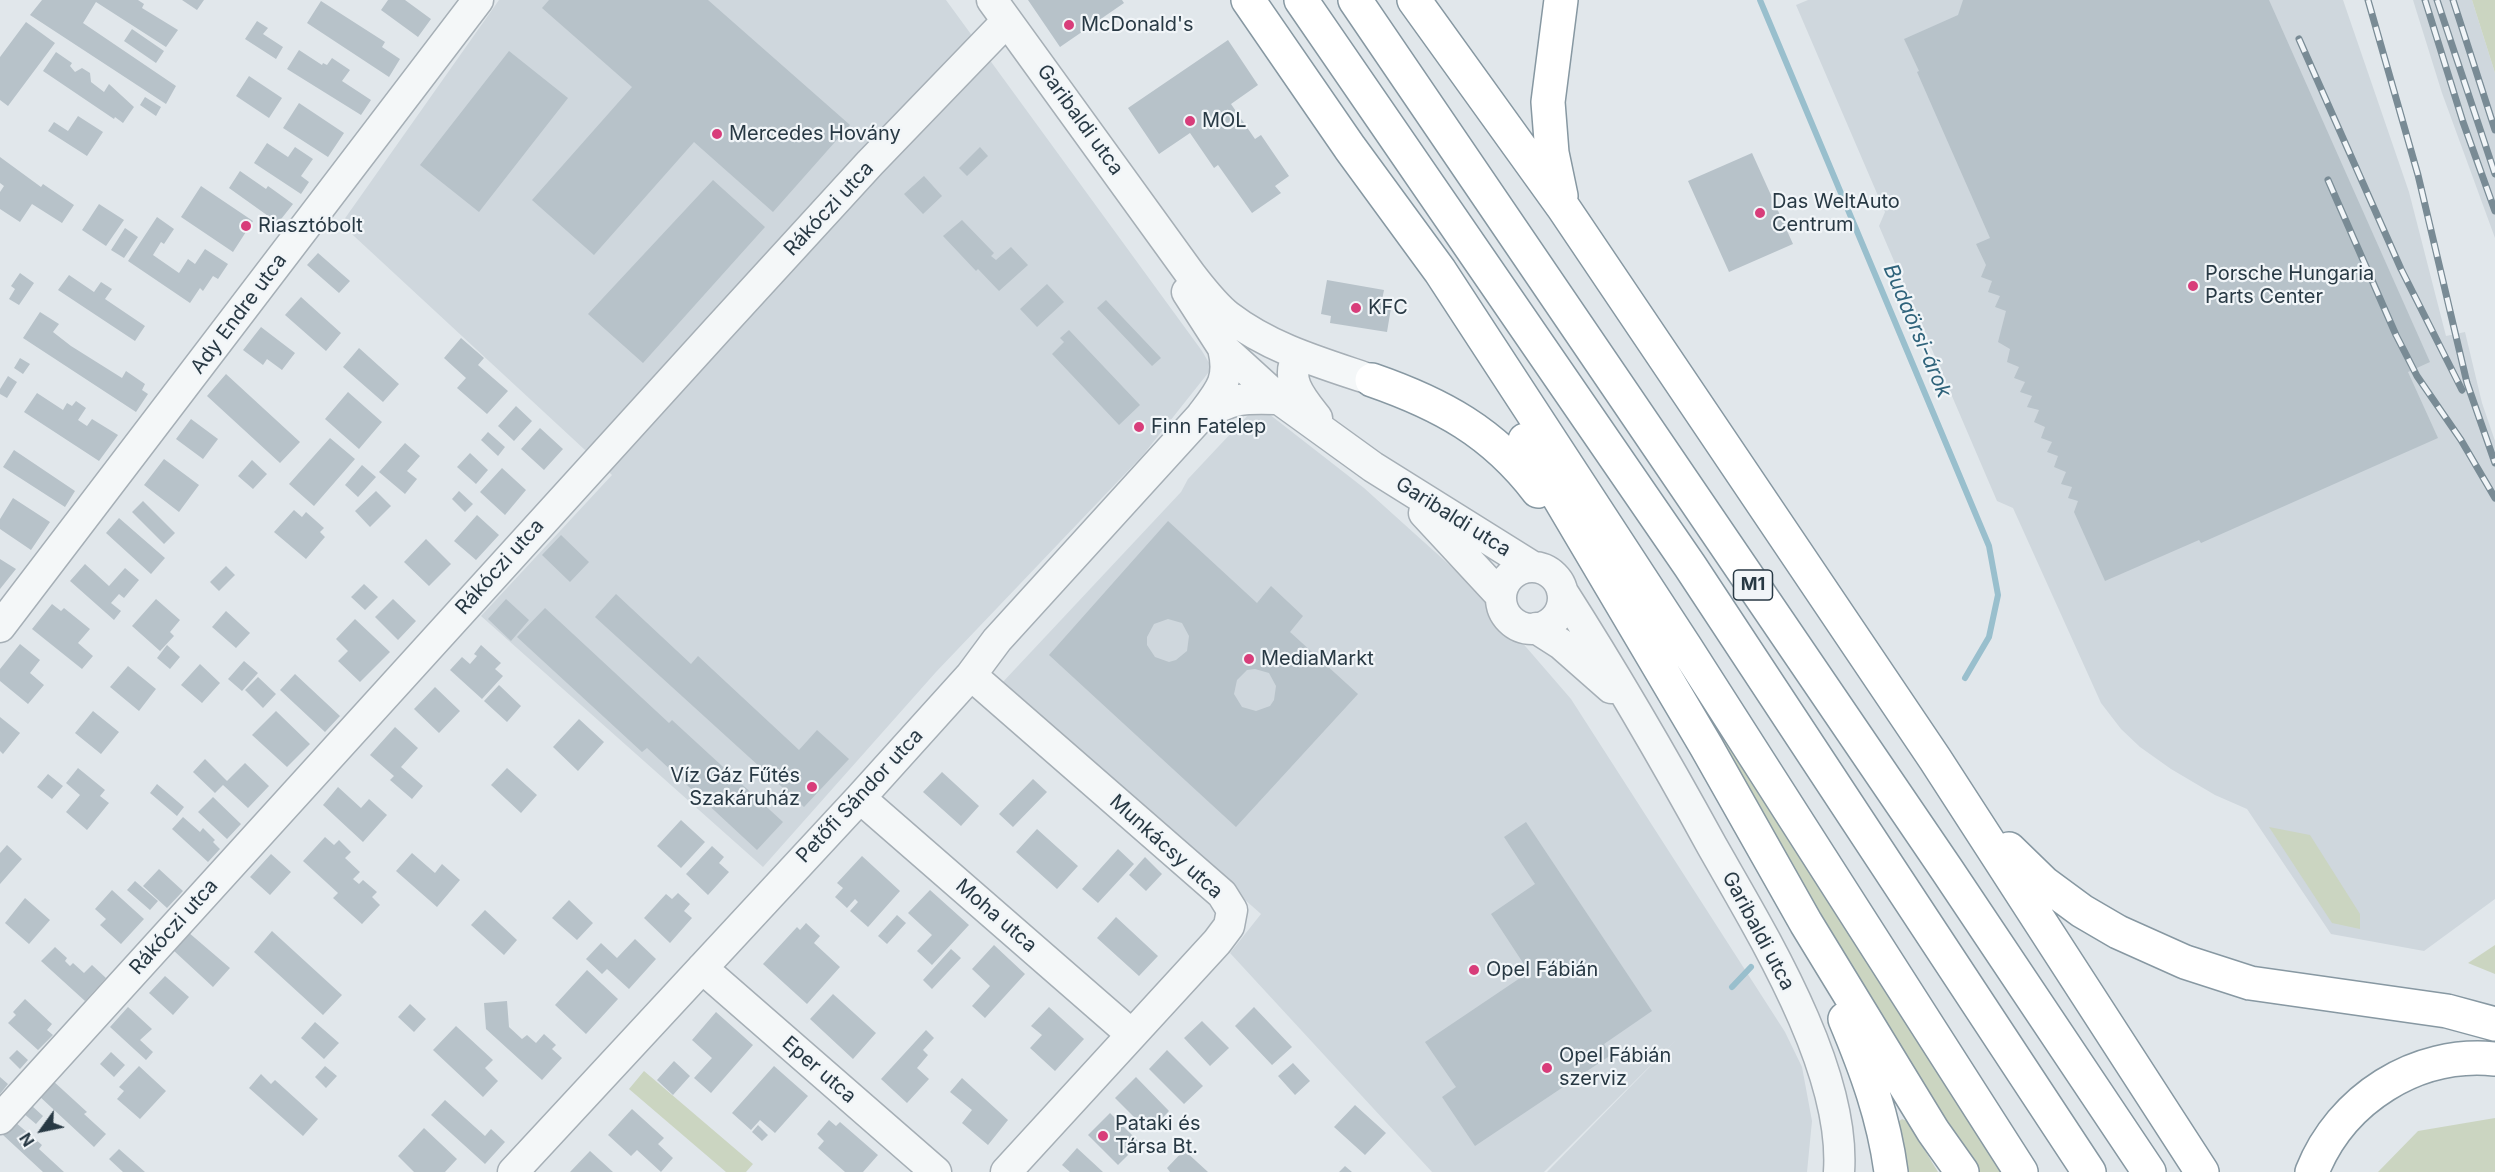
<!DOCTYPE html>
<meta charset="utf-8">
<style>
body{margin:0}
#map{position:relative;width:2495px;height:1172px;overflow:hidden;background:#e1e7eb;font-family:Inter,sans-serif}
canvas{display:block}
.north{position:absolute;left:12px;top:1100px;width:60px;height:60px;-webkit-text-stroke:4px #f1f5f8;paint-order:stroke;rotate:237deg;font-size:16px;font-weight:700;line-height:24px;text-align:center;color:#283944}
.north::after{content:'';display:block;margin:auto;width:21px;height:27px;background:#283944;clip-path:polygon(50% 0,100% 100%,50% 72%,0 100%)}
</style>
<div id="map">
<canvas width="2495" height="1172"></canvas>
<div class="north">N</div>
</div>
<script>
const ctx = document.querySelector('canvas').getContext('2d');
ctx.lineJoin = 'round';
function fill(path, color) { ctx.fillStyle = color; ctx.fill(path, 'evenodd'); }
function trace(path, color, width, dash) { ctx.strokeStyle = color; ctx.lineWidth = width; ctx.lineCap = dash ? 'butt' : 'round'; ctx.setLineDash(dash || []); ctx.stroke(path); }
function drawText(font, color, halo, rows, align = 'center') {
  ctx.font = font + ' Inter,sans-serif'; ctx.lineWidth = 4.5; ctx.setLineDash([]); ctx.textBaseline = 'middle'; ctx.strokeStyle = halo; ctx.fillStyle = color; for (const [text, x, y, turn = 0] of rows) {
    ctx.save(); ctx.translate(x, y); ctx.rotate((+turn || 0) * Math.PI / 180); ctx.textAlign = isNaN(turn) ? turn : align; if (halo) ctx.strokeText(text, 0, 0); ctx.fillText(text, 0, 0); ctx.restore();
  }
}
fill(new Path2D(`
 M499 0H946L1202 351 1212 368 1143 455 936 672 763 867 481 616 612 475 341 224Z
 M1808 0H2343L2409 192 2446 336 2465 332 2482 403 2495 441V899L2424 951 2331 934 2247 809 2215 795 2171 769 2140 747 2121 729 2101 703 2013 508 1997 501 1879 226 1885 212 1796 5Z
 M2413 0H2472L2495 73V238L2442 93Z
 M1249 414H1269L1364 488 1475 588 1571 699 1785 1032 1802 1067 1812 1121 1807 1172H1547L1676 1040 1544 1172H1432L1230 953 1261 914 1001 684 1181 492 1188 479Z`), '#cfd7dd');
fill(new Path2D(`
 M2472 0H2495V73Z
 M1598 530 2002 1172H1969L1910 1083Z
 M2269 827 2310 835 2360 914V929L2332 923Z
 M2495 945V974L2468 963Z
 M644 1071 753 1164 746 1172H726L629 1089Z
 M2495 1118V1172H2378L2418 1131Z
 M1902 1119 1907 1121 1938 1172H1904L1898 1122Z`), '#cbd5c1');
trace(new Path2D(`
 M1760 0 1989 546 1998 595 1989 637 1965 678
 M1732 987 1751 967`), '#99bfcd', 6);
fill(new Path2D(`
 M42 0H138L144 4 142 8 178 30 166 47 96 2 83 23 176 86 166 104 30 15Z
 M182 0H204L197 10Z
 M388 0H405L431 19 418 37 381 10Z
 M549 0H708L850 125 773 212 694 142 594 255 532 200 632 87 542 8Z
 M1028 0H1122L1124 3 1060 47Z
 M1963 0H2269L2430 362 2408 372 2438 438 2201 543 2199 540 2105 581 2074 512 2078 501 2068 498 2072 487 2061 484 2066 472 2054 467 2058 456 2047 452 2052 442 2041 438 2045 427 2034 422 2039 410 2027 407 2032 396 2020 392 2025 382 2014 378 2019 367 2007 362 2010 349 1998 342 2006 311 1995 307 2000 296 1988 292 1992 281 1981 277 1986 265 1976 244 1990 238 1917 72 1919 71 1904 39 1958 15Z
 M321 1 385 42 382 47 400 59 389 77 307 23Z
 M257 21 268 28 263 34 283 47 276 59 245 39Z
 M26 22 55 43 8 106 0 100V57Z
 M132 29 164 51 156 63 124 41Z
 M1228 40 1258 85 1231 104 1255 139 1261 135 1289 176 1275 186 1281 193 1252 213 1218 165 1214 168 1190 133 1159 154 1128 108Z
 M299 50 322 65 323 63 327 65 332 58 350 70 342 81 371 100 361 115 287 69Z
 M509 51 568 98 479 212 420 165Z
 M56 52 72 63 70 66 75 72 82 68 90 73 91 82 104 92 109 84 134 107 123 123 115 117 114 119 43 71Z
 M249 76 282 98 269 118 236 96Z
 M145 97 161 107 156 116 140 105Z
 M299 103 344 133 328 157 283 128Z
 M78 116 103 132 87 156 48 131 54 122 68 131Z
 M267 143 288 157 295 147 313 159 301 176 309 182 301 194 254 163Z
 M980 147 988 156 967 176 959 168Z
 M1752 153 1793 244 1729 272 1688 181Z
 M0 157 41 187 43 184 74 205 62 223 32 204 20 222 0 209V192L4 186 0 183Z
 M240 171 266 189 268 186 293 204 278 223 229 188Z
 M924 176 942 196 923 214 904 194Z
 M713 180 765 227 643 363 588 314Z
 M201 186 253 221 233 252 181 217Z
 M99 204 124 220 106 246 82 230Z
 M157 217 174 229 164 244 161 242 153 255 179 273 188 259 195 264 205 249 228 264 218 279 213 276 203 291 200 288 190 303 128 261Z
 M962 220 994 253 991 256 996 260 1011 247 1028 265 999 291 978 269 976 271 943 236Z
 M125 228 138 237 124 258 111 250Z
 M318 253 350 281 339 293 307 265Z
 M20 273 34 283 19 305 9 299 15 289 11 286Z
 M69 275 94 292 101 282 112 289 105 299 145 326 135 341 58 290Z
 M1327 280 1384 290 1382 300 1392 302 1387 332 1330 323 1331 316 1321 314Z
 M1047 284 1064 302 1037 327 1020 309Z
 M301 297 341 333 326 351 285 315Z
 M1106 300 1161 358 1152 366 1097 308Z
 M40 312 59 324 53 332 71 346 122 378 126 371 145 384 142 390 148 394 136 412 23 338Z
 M261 327 295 353 282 370 267 359 263 365 243 350Z
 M1069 330 1140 405 1119 425 1052 354 1064 342 1060 338Z
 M461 338 484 358 478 365 508 391 487 414 457 388 466 378 444 358Z
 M359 348 399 384 383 402 343 367Z
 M20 358 30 364 23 374 14 368Z
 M226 374 300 442 280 463 207 396Z
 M8 376 17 382 7 398 0 394V389Z
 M348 392 382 422 359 449 325 419Z
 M37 393 63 410 67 403 72 406 76 401 86 408 78 420 87 426 92 419 118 435 99 461 24 412Z
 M516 406 532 421 514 441 498 426Z
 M191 419 218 439 203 459 176 439Z
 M540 428 563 449 544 470 521 449Z
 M488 432 505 447 498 456 481 440Z
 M330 438 355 459 314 506 289 484Z
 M405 443 420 456 407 471 417 479 405 494 379 472Z
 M14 450 75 491 65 507 3 467Z
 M470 453 488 470 476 484 457 467Z
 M164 459 199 485 179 512 144 485Z
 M252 460 267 474 253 489 238 476Z
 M362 465 376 477 358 497 345 485Z
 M502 468 526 490 505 515 480 492Z
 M376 491 391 506 370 527 355 511Z
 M459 491 473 504 465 512 452 499Z
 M13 498 50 522 31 550 0 529V519Z
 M143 501 175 533 164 544 132 512Z
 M294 510 302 517 306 512 324 528 320 532 325 537 306 559 274 532Z
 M477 515 499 535 476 560 454 541Z
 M119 518 165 558 151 574 106 533Z
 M1168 521 1257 603 1271 586 1303 616 1290 632 1358 694 1236 827 1049 655ZM1168 619 1182 623 1189 636 1187 651 1176 660 1169 662 1155 657 1147 645V637L1154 624ZM1255 669 1269 673 1276 686 1274 700 1270 706 1256 711 1242 707 1234 694 1237 680 1247 670Z
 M561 535 589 562 570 582 542 555Z
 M426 539 451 564 429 586 404 562Z
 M0 559 16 569 0 589Z
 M85 564 109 586 125 568 139 580 124 598 119 594 111 603 121 611 114 620 70 581Z
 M226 566 235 575 219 591 210 582Z
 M364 584 378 597 365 610 351 597Z
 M616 594 691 664 698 656 799 750 817 730 849 759 804 807 595 617Z
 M156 599 180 620 170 632 174 636 160 651 132 626Z
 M393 599 416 621 398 640 375 617Z
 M506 599 529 620 511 641 488 619Z
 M52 604 61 611 64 608 90 629 78 643 93 656 82 669 32 629Z
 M545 608 669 723 672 720 783 822 757 850 647 748 642 752 517 637Z
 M226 611 250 633 236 648 212 627Z
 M355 619 390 652 360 682 338 661 348 651 336 639Z
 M20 644 40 660 30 673 44 685 28 704 0 681V669Z
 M167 645 180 657 170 669 157 658Z
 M481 645 501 663 495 669 503 676 482 699 450 670 462 657 470 664 477 656 474 654Z
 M244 661 258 673 242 691 228 679Z
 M200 664 220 683 202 703 181 685Z
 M128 666 156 689 139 711 110 687Z
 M295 674 340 716 325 732 280 690Z
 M258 677 276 694 263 708 245 690Z
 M499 685 521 706 507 722 484 701Z
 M435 687 460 711 439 733 414 709Z
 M93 711 119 732 101 754 75 733Z
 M276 711 310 744 287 767 252 735Z
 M0 717 20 733 3 754 0 751Z
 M579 719 604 742 578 771 553 747Z
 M395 727 418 748 401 767 423 786 412 799 390 780 394 776 370 755Z
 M205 759 227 781 245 763 269 786 248 808 223 785 215 793 193 772Z
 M78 768 105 790 100 796 109 803 87 830 66 812 80 795 66 783Z
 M507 768 537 795 521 813 491 785Z
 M942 772 979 806 961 826 923 792Z
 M48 774 63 786 52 799 37 787Z
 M1033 779 1047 792 1013 827 999 814Z
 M157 784 184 807 177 816 150 793Z
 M338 787 361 808 369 799 387 815 363 842 323 805Z
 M213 797 241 824 227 839 198 812Z
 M183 817 200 832 203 828 215 840 213 842 220 849 208 862 172 829Z
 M681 820 705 842 681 868 657 846Z
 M1526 822 1652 1011 1604 1044 1611 1055 1475 1146 1442 1097 1456 1087 1425 1042 1529 972 1491 914 1535 884 1504 837Z
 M1037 829 1078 866 1057 889 1016 852Z
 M325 837 334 845 339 840 351 852 345 858 360 872 353 879 359 884 363 880 377 892 372 897 380 905 362 924 333 898 338 893 303 861Z
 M7 845 22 859 0 884V853Z
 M712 846 724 857 719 863 729 872 708 895 686 874Z
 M1118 849 1134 864 1098 903 1082 889Z
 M412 853 435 873 442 864 460 880 437 907 396 871Z
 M271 854 291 872 270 895 250 877Z
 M862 856 900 891 868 927 850 911 858 902 855 899 847 908 835 897 843 888 837 883Z
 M1145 857 1162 874 1146 891 1129 875Z
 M159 869 183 891 167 908 143 886Z
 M135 881 158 901 150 910 127 890Z
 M112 890 144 919 121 944 100 925 106 919 95 909Z
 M930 890 969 925 932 965 917 951 932 935 908 913Z
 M678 893 690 904 684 911 692 918 670 943 644 918 666 894 672 899Z
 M25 898 50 920 29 944 5 923Z
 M569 900 593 923 577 940 552 918Z
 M485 910 517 940 504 955 471 925Z
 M897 915 906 923 887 944 878 936Z
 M1116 917 1158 956 1139 976 1097 938Z
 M806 923 820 936 814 943 840 967 807 1004 763 964 797 927 800 930Z
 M272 931 342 995 323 1015 254 952Z
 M188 932 230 968 213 987 173 950Z
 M635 939 656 959 629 989 607 969 602 974 586 959 601 943 617 958Z
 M994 945 1025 974 985 1018 972 1006 990 986 972 969Z
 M55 947 67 958 65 961 70 966 73 963 84 973 92 965 106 978 85 1001 41 961Z
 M951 949 961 958 932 989 923 980Z
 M587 970 618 999 586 1034 555 1005Z
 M165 976 189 997 173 1015 149 993Z
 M833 994 876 1033 853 1059 810 1019Z
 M25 999 52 1024 47 1030 53 1035 38 1050 8 1023 16 1015 13 1012Z
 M507 1001 509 1027 522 1039 527 1035 536 1043 544 1034 556 1045 552 1049 562 1058 542 1080 486 1029 484 1003Z
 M410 1004 426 1019 414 1032 398 1017Z
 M128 1007 152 1029 140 1040 153 1052 146 1060 110 1027Z
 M1049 1007 1084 1039 1055 1071 1030 1048 1042 1035 1031 1026Z
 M1254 1007 1292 1047 1272 1065 1235 1026Z
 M716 1012 753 1045 711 1093 694 1078 712 1058 692 1040Z
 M1202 1021 1229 1048 1210 1066 1184 1038Z
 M315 1022 339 1043 324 1059 301 1038Z
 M456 1026 493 1060 485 1068 498 1081 483 1097 433 1050Z
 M926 1030 934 1038 923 1050 928 1055 917 1068 929 1079 907 1103 881 1079Z
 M17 1050 28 1060 20 1069 9 1058Z
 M1167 1050 1203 1086 1184 1104 1149 1069Z
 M111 1052 125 1065 114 1077 100 1064Z
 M674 1061 690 1076 673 1095 657 1080Z
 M1293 1063 1310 1081 1295 1095 1278 1076Z
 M139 1066 166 1091 140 1119 117 1099 124 1091 119 1087Z
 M325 1066 337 1076 326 1088 315 1077Z
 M774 1066 808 1096 775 1133 760 1120 751 1130 732 1113Z
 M261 1074 271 1084 275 1080 318 1119 303 1136 249 1088Z
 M0 1077 8 1084 0 1094Z
 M1136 1077 1169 1111 1149 1132 1115 1098Z
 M962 1078 1008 1120 988 1145 962 1123 972 1110 950 1092Z
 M52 1080 87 1112 84 1114 106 1134 94 1147 38 1095Z
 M445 1100 485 1136 491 1129 505 1142 485 1164 431 1115Z
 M31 1105 43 1116 36 1124 23 1113Z
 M1355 1105 1386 1133 1365 1155 1334 1127Z
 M632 1109 664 1138 658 1144 673 1158 661 1172 637 1150 631 1156 608 1135Z
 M1110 1113 1140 1143 1118 1165 1088 1135Z
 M829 1120 836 1126 840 1122 878 1155 863 1172H845L818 1148 824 1141 817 1134Z
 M15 1122 42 1145 39 1149 64 1172H43L3 1135Z
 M758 1125 768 1135 762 1141 752 1132Z
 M424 1128 457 1159 445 1172H414L398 1156Z
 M1077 1148 1103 1172H1070L1062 1165Z
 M119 1149 145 1172H123L109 1159Z
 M1184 1150 1208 1172H1170L1167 1168Z
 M590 1151 613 1172H570Z
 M1345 1166 1352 1172H1339Z`), '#b7c2c9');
const minor = new Path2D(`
 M992 0 1191 275C1202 289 1214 305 1228 316 1271 349 1322 363 1372 380
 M1187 292 1223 348 1279 399 1373 467 1533 567
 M1298 356C1284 379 1302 399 1317 418
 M1202 416C1234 397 1243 398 1279 399
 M1424 513 1501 596
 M1501 598a31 31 0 1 1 62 0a31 31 0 1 1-62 0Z
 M1562 591C1615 674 1665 760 1712 846 1762 934 1846 1069 1839 1172
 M0 627 478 0
 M1536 628 1561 644 1611 688
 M971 675 1222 894 1232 910 1229 926 1217 942 1006 1172
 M860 798 1131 1034
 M702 968 936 1172
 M0 1119 717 330 870 163 1007 21
 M513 1172 860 798 971 675 997 640 1201 416C1220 391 1231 380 1223 348`);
const highway = new Path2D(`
 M1248 0 1350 148 1440 271 1686 648 2021 1172
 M1301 0 1690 566 2089 1172
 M1355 0 1947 870 2149 1172
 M1414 0 1563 207 1935 759 2202 1172
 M1561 196 1552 153 1548 102 1561 0
 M1372 380C1441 404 1493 432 1538 491
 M1525 440 1706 746 1806 923 1933 1131 1962 1172
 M2009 849 2044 883 2082 911 2118 932 2185 962 2250 983 2447 1011 2495 1024
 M1845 1019C1866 1069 1884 1118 1891 1172
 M2312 1172C2341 1099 2416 1051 2495 1059`);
trace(minor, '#a6afb6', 33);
trace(highway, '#8798a2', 36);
trace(minor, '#f4f7f8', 30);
trace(highway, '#fff', 33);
const rail = new Path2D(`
 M2368 0 2418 175 2467 383 2495 463
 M2425 0 2463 122 2495 211
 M2437 0 2495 174
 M2453 0 2495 130
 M2299 39 2401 269 2462 390
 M2328 180 2396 335 2417 376 2461 440 2495 498`);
trace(rail, '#798b95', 7);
trace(rail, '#f1f5f8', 4.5, [14]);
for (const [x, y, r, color] of [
 [1069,25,6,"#d83d7a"],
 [1190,121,6,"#d83d7a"],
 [717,134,6,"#d83d7a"],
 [1760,213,6,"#d83d7a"],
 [246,226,6,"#d83d7a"],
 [2193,286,6,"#d83d7a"],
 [1356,308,6,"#d83d7a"],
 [1139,427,6,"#d83d7a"],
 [1249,659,6,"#d83d7a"],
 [812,787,6,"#d83d7a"],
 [1474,970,6,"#d83d7a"],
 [1547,1068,6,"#d83d7a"],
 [1103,1136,6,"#d83d7a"]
]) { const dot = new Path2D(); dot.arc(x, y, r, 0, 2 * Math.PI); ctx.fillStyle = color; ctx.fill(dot); trace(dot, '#f1f5f8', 2); }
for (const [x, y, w] of [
 [1753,585,39]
]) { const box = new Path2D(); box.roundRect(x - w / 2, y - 15, w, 30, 4.5); ctx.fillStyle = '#f1f5f8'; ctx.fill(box); trace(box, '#283944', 1.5); }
drawText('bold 18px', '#283944', null, [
 ["M1",1753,585]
]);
drawText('20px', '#283944', '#f1f5f8', [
 ["McDonald's",1081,25],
 ["MOL",1202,121],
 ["Mercedes Hovány",729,134],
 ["Das WeltAuto",1772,202],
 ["Centrum",1772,225],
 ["Riasztóbolt",258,226],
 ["Porsche Hungaria",2205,274],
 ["Parts Center",2205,297],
 ["KFC",1368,308],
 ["Finn Fatelep",1151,427],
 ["MediaMarkt",1261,659],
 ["Víz Gáz Fűtés",800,776,"right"],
 ["Szakáruház",800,799,"right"],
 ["Opel Fábián",1486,970],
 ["Opel Fábián",1559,1056],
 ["szerviz",1559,1079],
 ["Pataki és",1115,1124],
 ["Társa Bt.",1115,1147]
], 'left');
drawText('20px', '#283944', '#f1f5f8', [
 ["Garibaldi utca",1080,120,54],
 ["Rákóczi utca",829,209,-47],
 ["Ady Endre utca",239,314,-53],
 ["Garibaldi utca",1453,517,32],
 ["Rákóczi utca",500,567,-48],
 ["Petőfi Sándor utca",860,796,-47],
 ["Munkácsy utca",1166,847,42],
 ["Moha utca",996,916,41],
 ["Rákóczi utca",174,927,-48],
 ["Garibaldi utca",1758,931,62],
 ["Eper utca",819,1070,41]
]);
drawText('italic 21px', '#2f637b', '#f1f5f8', [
 ["Budaörsi-árok",1917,331,67]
]);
</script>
